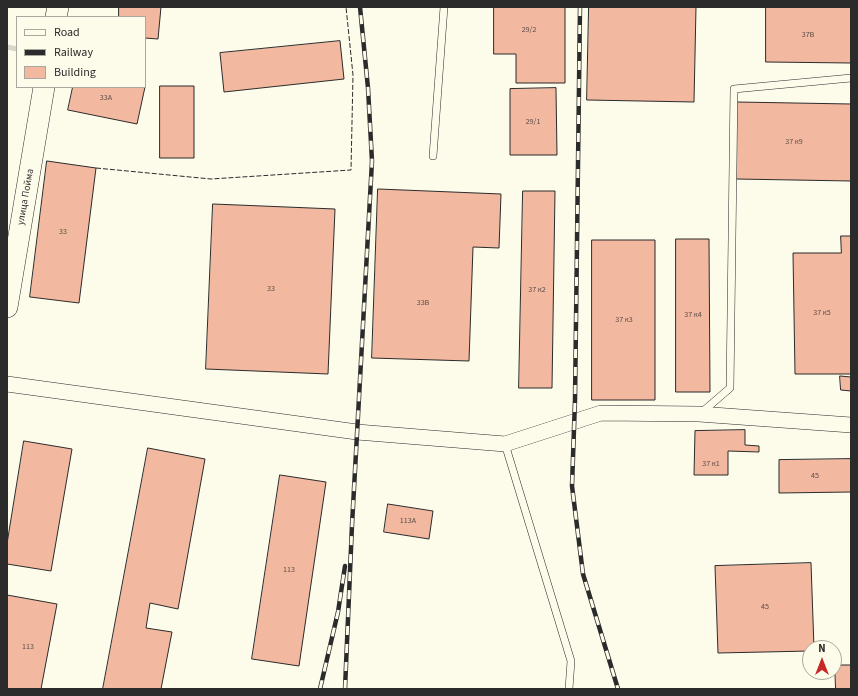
<!DOCTYPE html>
<meta charset="utf-8">
<style>
body{margin:0}
#map{position:relative;width:858px;height:696px;overflow:hidden;background:#fdfbea;font-family:"Source Sans 3",sans-serif}
canvas{display:block}
.frame{position:absolute;inset:0;border:8px solid #2b2b2b;pointer-events:none}
.legend{position:absolute;left:16px;top:16px;width:130px;height:72px;box-sizing:border-box;background:#fdfbea;border:1px solid #a9a89e;margin:0;padding:5px 7px;list-style:none;font-size:12px;color:#2b2b2b}
.legend li{display:flex;align-items:center;gap:8px;height:20px}
.legend b{width:20px;border:1px solid #a9a89e}
.north{position:absolute;left:802px;top:640px;width:40px;height:40px;box-sizing:border-box;background:#fdfbea;border:1px solid #a9a89e;border-radius:50%;rotate:0deg;font-size:11px;font-weight:700;line-height:16px;text-align:center;color:#2b2b2b}
.north::after{content:'';display:block;margin:auto;width:14px;height:18px;background:#c62828;clip-path:polygon(50% 0,100% 100%,50% 72%,0 100%)}
</style>
<div id="map">
<canvas width="858" height="696"></canvas>
<div class="frame"></div>
<ul class="legend">
<li><b style="height:5px;background:#fdfbea"></b>Road</li>
<li><b style="height:5px;background:#2b2b2b"></b>Railway</li>
<li><b style="height:11px;background:#f2b8a0"></b>Building</li>
</ul>
<div class="north">N</div>
</div>
<script>
const ctx = document.querySelector('canvas').getContext('2d');
ctx.lineJoin = 'round';
function trace(path, color, width, dash) { ctx.strokeStyle = color; ctx.lineWidth = width; ctx.lineCap = dash ? 'butt' : 'round'; ctx.setLineDash(dash || []); ctx.stroke(path); }
function fill(path, color) { ctx.fillStyle = color; ctx.fill(path, 'evenodd'); }
function drawText(font, color, halo, rows, align = 'center') {
  ctx.font = font + ' "Source Sans 3",sans-serif'; ctx.lineWidth = 3; ctx.setLineDash([]); ctx.textBaseline = 'middle'; ctx.strokeStyle = halo; ctx.fillStyle = color; for (const [text, x, y, turn = 0] of rows) {
    ctx.save(); ctx.translate(x, y); ctx.rotate((+turn || 0) * Math.PI / 180); ctx.textAlign = isNaN(turn) ? turn : align; if (halo) ctx.strokeText(text, 0, 0); ctx.fillText(text, 0, 0); ctx.restore();
  }
}
trace(new Path2D(`
 M7 47 17 49`), '#d8d7c9', 5);
const building = new Path2D(`
 M119 7H161L158 39 145 38V17H119Z
 M494 7H565V83H516V54H494Z
 M589 7H696L694 102 587 100Z
 M766 7H851V63L766 62Z
 M340 41 344 79 224 92 220 53Z
 M160 86H194V158H160Z
 M73 87H145L137 124 68 110Z
 M556 88 557 155H510V89Z
 M737 102 851 104V181L736 179Z
 M47 161 96 168 79 303 30 297Z
 M378 189 501 194 499 248 473 247 469 361 372 358Z
 M523 191H555L552 388H519Z
 M213 204 335 209 328 374 206 369Z
 M841 236H851V374H795L793 253H841Z
 M676 239H709L710 392H676Z
 M592 240H655V400H592Z
 M840 376 851 377V391L841 390Z
 M745 430V445L759 446V452L728 451V475H694L695 431Z
 M24 441 72 449 51 571 7 564V544Z
 M148 448 205 459 178 609 150 603 146 628 172 632 161 689H103Z
 M851 459V492L779 493V460Z
 M280 475 326 482 299 666 252 659Z
 M388 504 433 511 429 539 384 532Z
 M811 563 814 648H810V651L718 653 715 566Z
 M7 595 57 604 41 689H7Z
 M835 665H851V689H836Z`);
fill(building, '#f2b8a0');
trace(building, '#2b2b2b', 1);
const lane = new Path2D(`
 M433 156 444 7
 M701 413 730 388 734 89 851 78
 M505 444 571 661 569 689`);
const street = new Path2D(`
 M7 384 357 432 505 444 601 413 699 414 851 425`);
const secondary = new Path2D(`
 M56 17 58 7
 M7 307 44 87`);
trace(lane, '#2b2b2b', 8);
trace(street, '#2b2b2b', 16);
trace(secondary, '#2b2b2b', 22);
trace(lane, '#fdfbea', 7);
trace(street, '#fdfbea', 15);
trace(secondary, '#fdfbea', 21);
const rail = new Path2D(`
 M580 7 575 400 572 486 583 574 618 689
 M320 689 338 612 345 566
 M345 689 352 525 372 161 368 88 360 7`);
trace(rail, '#2b2b2b', 4.5);
trace(rail, '#fdfbea', 3, [9]);
trace(new Path2D(`
 M96 168 211 179 351 170 353 75 346 7`), '#2b2b2b', 1, [5, 2]);
drawText('8px', '#5d4e48', null, [
 ["29/2",529,30],
 ["37В",808,35],
 ["33А",106,98],
 ["29/1",533,122],
 ["37 к9",794,142],
 ["33",63,232],
 ["33",271,289],
 ["37 к2",537,290],
 ["33В",423,303],
 ["37 к5",822,313],
 ["37 к4",693,315],
 ["37 к3",624,320],
 ["37 к1",711,464],
 ["45",815,476],
 ["113А",408,521],
 ["113",289,570],
 ["45",765,607],
 ["113",28,647]
]);
drawText('10px', '#2b2b2b', '#fdfbea', [
 ["улица Пойма",26,197,-80]
]);
</script>
